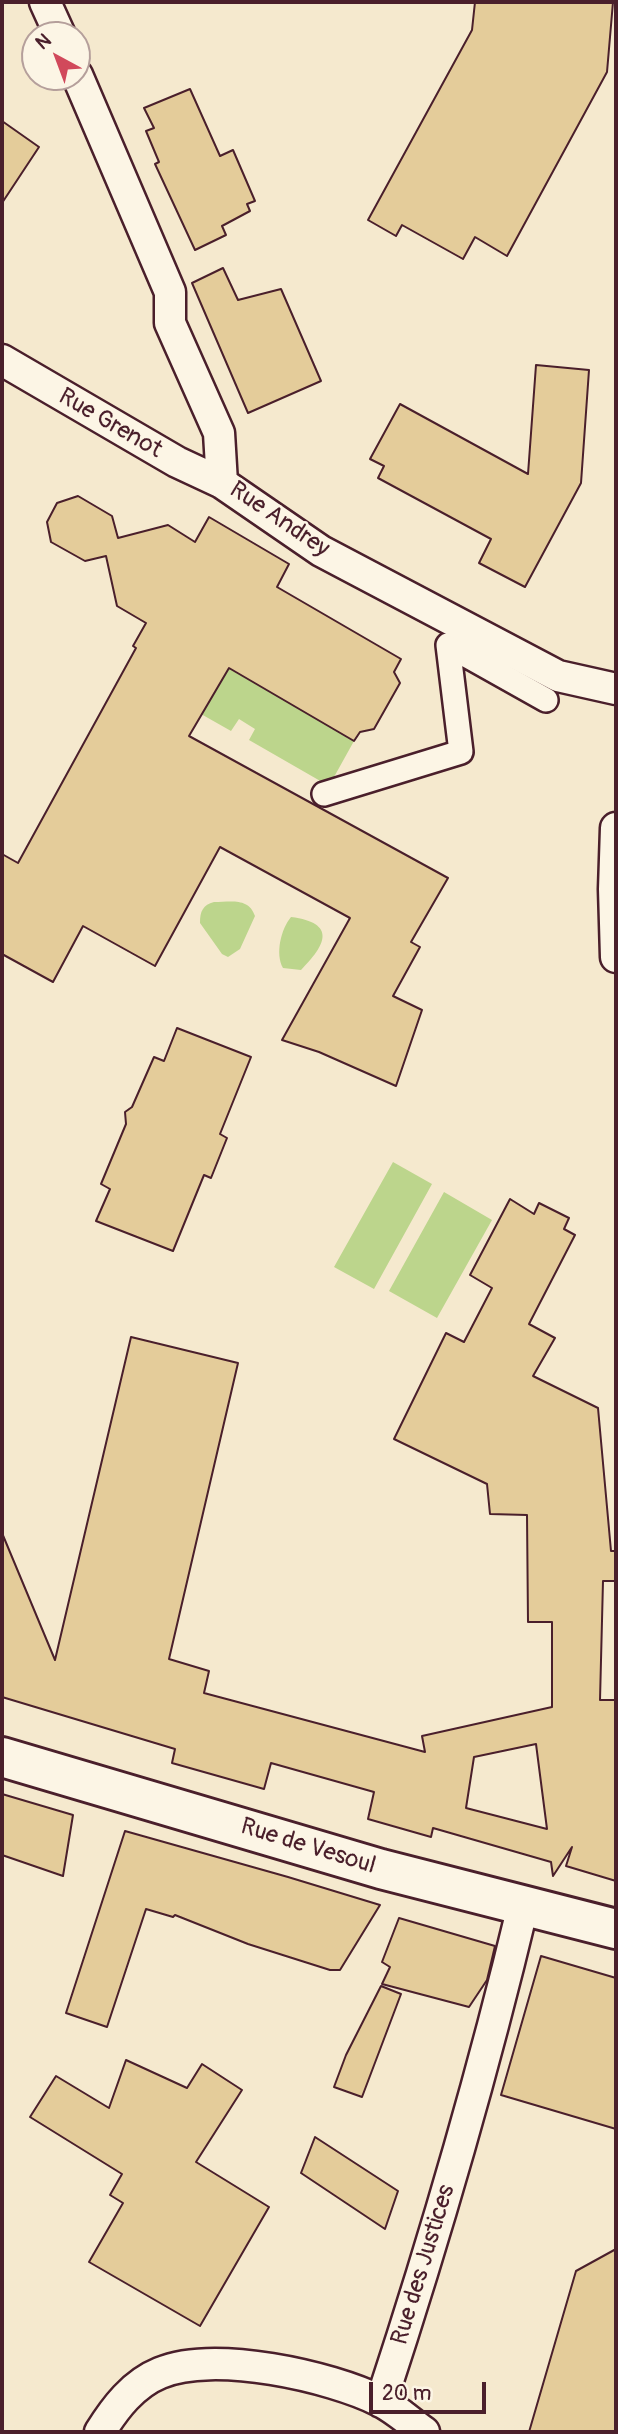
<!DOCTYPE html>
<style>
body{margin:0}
#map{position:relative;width:618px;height:2434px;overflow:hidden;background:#f5e9ce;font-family:Pangolin,sans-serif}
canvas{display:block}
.frame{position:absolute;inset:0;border:4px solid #4a1f2b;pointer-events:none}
.north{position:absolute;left:21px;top:21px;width:70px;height:70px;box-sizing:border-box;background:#fcf5e5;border:2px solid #b59f9b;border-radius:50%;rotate:319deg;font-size:19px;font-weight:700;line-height:28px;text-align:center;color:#4a1f2b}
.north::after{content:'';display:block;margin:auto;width:24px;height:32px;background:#d1495b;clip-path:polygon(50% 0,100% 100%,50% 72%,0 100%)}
.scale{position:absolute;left:369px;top:2382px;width:117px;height:32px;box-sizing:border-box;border:4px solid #4a1f2b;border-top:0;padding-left:9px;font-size:21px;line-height:24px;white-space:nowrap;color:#4a1f2b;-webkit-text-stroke:5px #fcf5e5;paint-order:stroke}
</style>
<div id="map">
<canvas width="618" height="2434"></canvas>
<div class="frame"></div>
<div class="north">N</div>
<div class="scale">20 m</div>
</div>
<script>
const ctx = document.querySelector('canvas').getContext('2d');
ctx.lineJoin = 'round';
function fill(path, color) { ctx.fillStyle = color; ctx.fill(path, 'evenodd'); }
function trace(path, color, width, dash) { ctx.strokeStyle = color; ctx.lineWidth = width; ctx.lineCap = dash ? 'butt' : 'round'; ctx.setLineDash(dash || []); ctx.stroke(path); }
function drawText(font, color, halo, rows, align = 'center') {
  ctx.font = font + ' Pangolin,sans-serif'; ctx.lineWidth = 5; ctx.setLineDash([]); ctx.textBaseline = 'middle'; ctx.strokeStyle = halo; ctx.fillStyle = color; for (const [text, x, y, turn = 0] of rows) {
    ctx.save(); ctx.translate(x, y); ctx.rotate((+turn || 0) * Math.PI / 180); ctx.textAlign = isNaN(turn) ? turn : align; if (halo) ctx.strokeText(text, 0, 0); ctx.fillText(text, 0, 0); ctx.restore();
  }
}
fill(new Path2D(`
 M229 668 354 741 329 786 249 740 255 729 239 719 231 731 201 714Z
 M214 902C230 902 249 897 255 916L240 949 228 957 222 954 200 923C200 911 203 905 214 902Z
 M291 917C337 923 326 945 301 970L283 968C275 954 281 929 291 917Z
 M393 1162 432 1184 374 1289 334 1267Z
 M444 1192 492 1220 437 1318 389 1291Z`), '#bcd58c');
const building = new Path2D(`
 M475 2H613L607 72 507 256 475 237 463 259 402 225 396 236 368 220 472 30Z
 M190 89 220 156 233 150 255 201 247 204 250 211 222 226 226 235 195 250 155 164 159 162 146 131 154 128 144 108Z
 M2 121 39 147 2 203Z
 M223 268 238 300 281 289 321 381 248 413 192 283Z
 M536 365 589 370 581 483 525 587 479 563 491 539 378 478 384 466 370 459 400 404 528 474Z
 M78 496 112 516 118 538 168 525 195 542 209 517 289 564 277 587 401 659 394 672 400 683 374 729 360 732 354 741 229 668 189 736 448 878 411 942 420 947 393 996 422 1010 396 1086 319 1052 282 1040 350 918 220 847 155 966 83 926 53 982 2 954V854L18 863 136 648 133 646 146 623 117 606 106 556 85 561 51 542 47 522 57 503Z
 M177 1028 251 1057 220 1134 227 1138 211 1178 204 1175 173 1251 96 1221 110 1189 101 1184 126 1124 125 1112 132 1107 154 1057 164 1061Z
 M510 1199 534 1214 539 1203 569 1218 564 1229 575 1235 529 1324 555 1338 533 1376 598 1408 611 1551H616V1581H603L600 1700H616V1881L566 1866 572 1847 553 1876 551 1862 433 1828 431 1837 368 1819 374 1792 271 1763 264 1789 172 1763 175 1749 2 1697V1533L55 1660 131 1337 238 1363 169 1659 209 1671 204 1693 425 1752 422 1736 552 1707V1622H528L527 1515 490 1514 487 1484 394 1439 446 1333 464 1342 492 1288 470 1275ZM536 1744 547 1829 466 1808 474 1757Z
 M2 1794 73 1815 63 1876 2 1855Z
 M125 1831 288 1877 380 1905 340 1970H330L248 1944 175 1915 173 1917 146 1909 107 2027 66 2013Z
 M399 1918 495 1946 487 1980 469 2007 382 1984 390 1967 382 1962Z
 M541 1956 616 1978V2129L501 2095Z
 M381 1986 401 1994 362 2097 334 2087 346 2055Z
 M126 2060 187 2088 202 2064 242 2090 196 2162 269 2207 200 2326 89 2262 123 2203 110 2195 122 2174 30 2117 56 2076 109 2108Z
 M315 2137 398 2191 385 2229 301 2173Z
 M616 2249V2432H529L576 2271Z`);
fill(building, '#e4cc9a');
trace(building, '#4a1f2b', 2);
const pedestrian = new Path2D(`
 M324 794 461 752 448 645 546 700`);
const minor = new Path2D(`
 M45 2 60 35
 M77 75 170 292V323L219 433 222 483
 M2 360 177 462 222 483 321 551 558 676 616 689
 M616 828 614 889 616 957
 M381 2402C435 2238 483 2073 523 1906
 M100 2432C115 2408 133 2384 160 2373 214 2350 330 2376 380 2401 396 2409 410 2422 424 2432`);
const secondary = new Path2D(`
 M2 1757 381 1869 616 1929`);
trace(pedestrian, '#4a1f2b', 28);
trace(minor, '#4a1f2b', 35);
trace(secondary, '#4a1f2b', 44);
trace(pedestrian, '#fcf5e5', 23);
trace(minor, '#fcf5e5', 30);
trace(secondary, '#fcf5e5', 38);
drawText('24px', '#4a1f2b', '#fcf5e5', [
 ["Rue Grenot",110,424,30],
 ["Rue Andrey",279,520,34],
 ["Rue de Vesoul",308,1847,17],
 ["Rue des Justices",424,2265,-73]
]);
</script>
